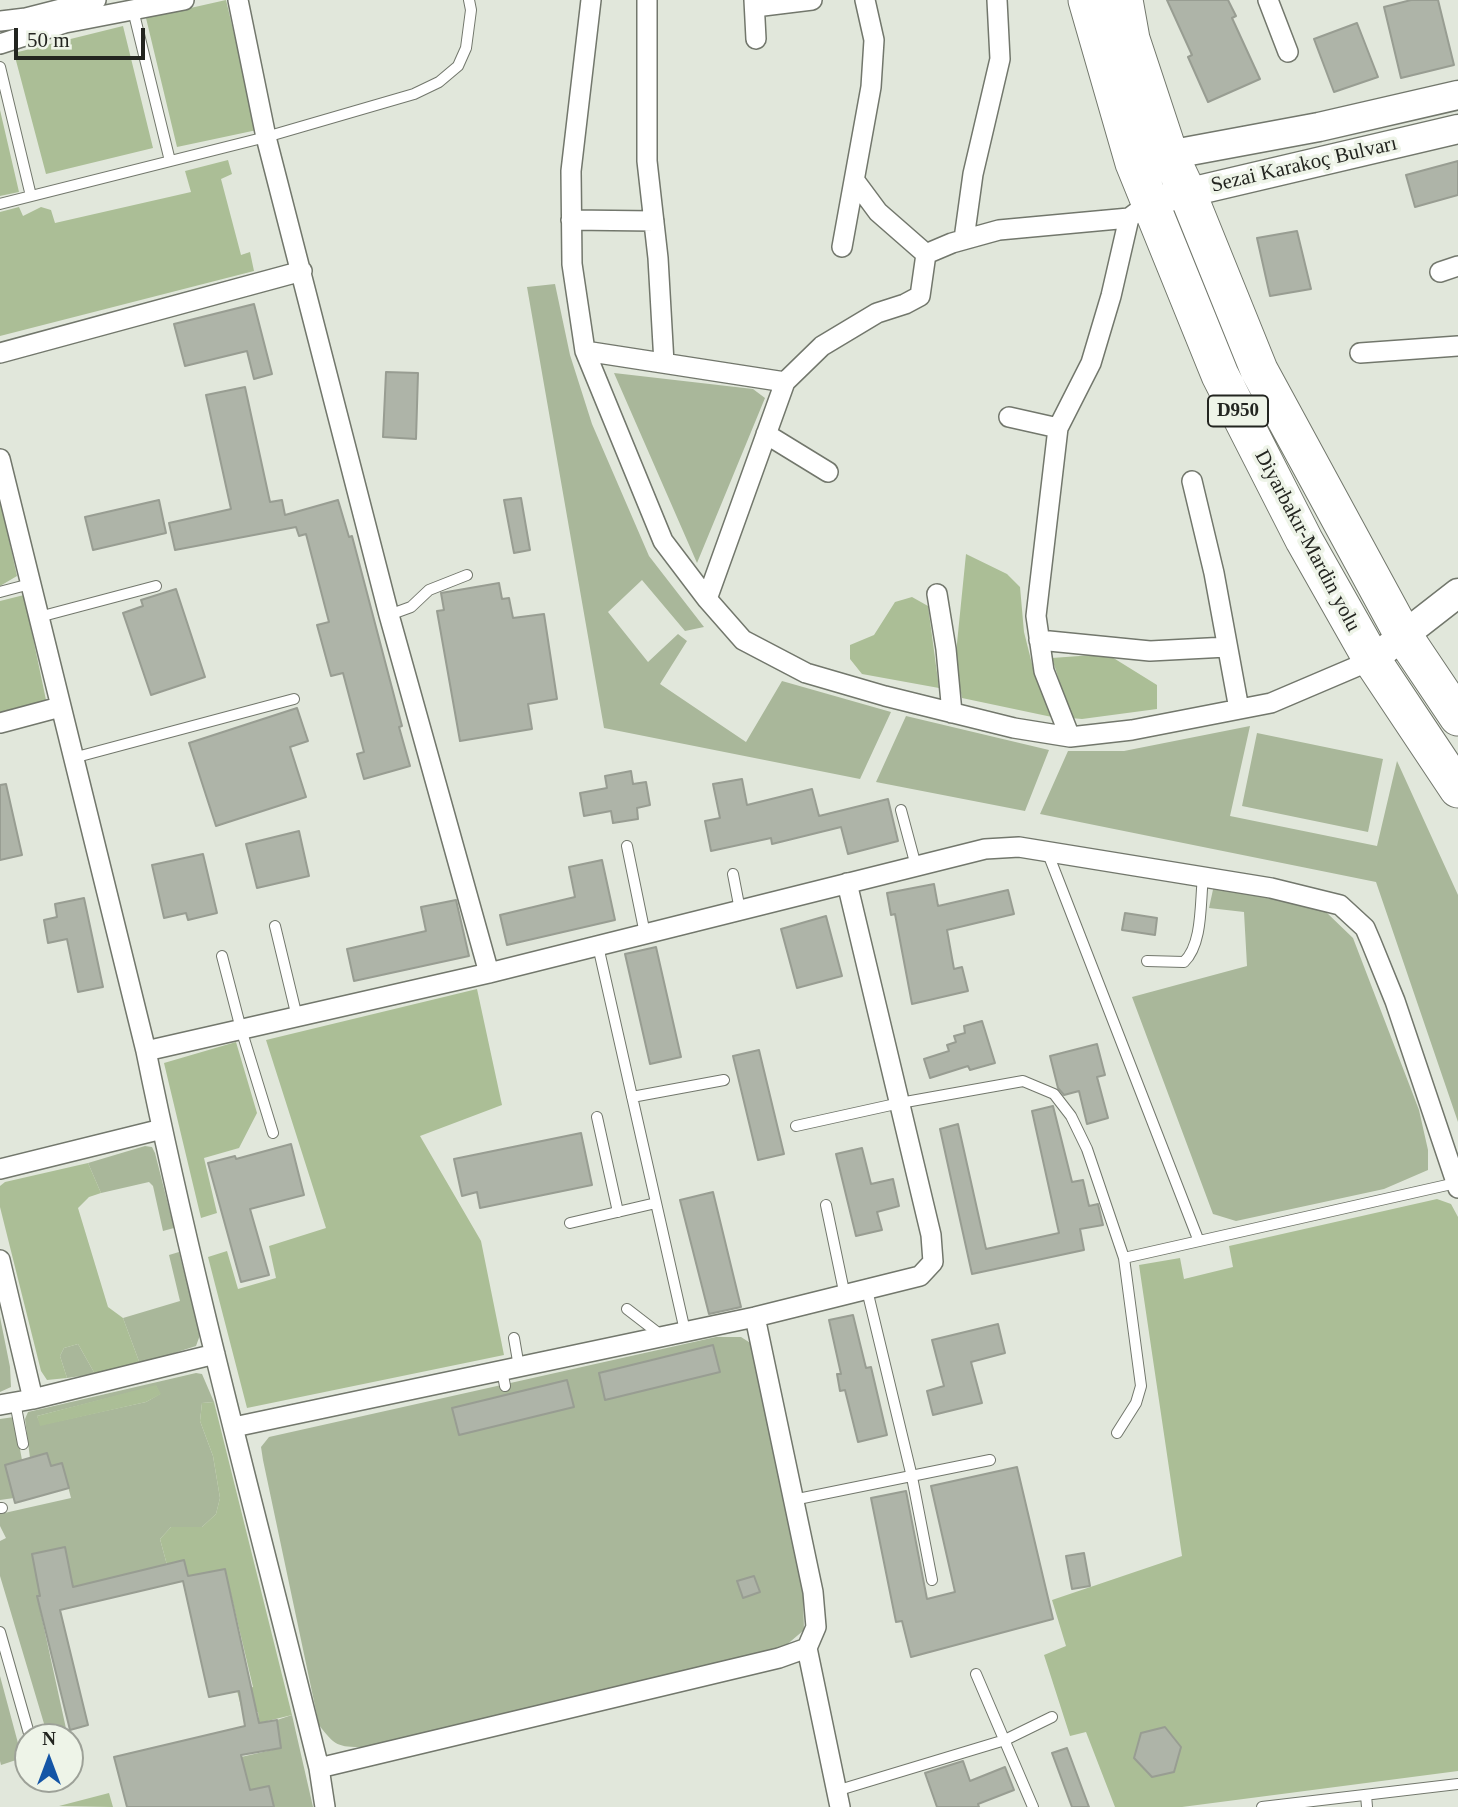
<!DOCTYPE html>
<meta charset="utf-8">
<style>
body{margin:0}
#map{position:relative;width:1458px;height:1807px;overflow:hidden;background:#e1e7db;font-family:Georgia,serif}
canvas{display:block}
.north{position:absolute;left:14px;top:1723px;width:70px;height:70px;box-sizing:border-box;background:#eef4e8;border:2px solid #9da198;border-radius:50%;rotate:0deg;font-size:19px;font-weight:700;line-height:28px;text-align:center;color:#232520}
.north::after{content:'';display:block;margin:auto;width:24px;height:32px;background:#1455a6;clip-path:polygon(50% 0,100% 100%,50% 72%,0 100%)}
.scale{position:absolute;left:14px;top:28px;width:131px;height:32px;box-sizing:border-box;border:4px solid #232520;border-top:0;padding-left:9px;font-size:21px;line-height:24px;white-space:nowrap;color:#232520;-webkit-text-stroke:5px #eef4e8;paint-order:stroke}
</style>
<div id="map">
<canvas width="1458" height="1807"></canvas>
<div class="north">N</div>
<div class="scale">50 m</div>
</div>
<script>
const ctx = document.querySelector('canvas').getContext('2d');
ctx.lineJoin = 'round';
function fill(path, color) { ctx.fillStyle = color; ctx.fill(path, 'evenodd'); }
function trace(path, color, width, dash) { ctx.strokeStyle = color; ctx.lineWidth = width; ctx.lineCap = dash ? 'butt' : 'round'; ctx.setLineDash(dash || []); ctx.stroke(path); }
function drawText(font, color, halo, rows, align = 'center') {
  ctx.font = font + ' Georgia,serif'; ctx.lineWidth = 7; ctx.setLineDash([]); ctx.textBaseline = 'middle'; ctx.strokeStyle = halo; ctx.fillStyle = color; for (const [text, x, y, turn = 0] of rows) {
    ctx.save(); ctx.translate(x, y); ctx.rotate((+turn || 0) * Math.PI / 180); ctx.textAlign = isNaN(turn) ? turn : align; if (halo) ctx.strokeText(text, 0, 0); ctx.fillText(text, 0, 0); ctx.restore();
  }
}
fill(new Path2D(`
 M555 284 570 355 592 424 649 556 704 627 685 631 642 580 608 612 648 662 678 634 687 641 660 684 746 742 782 681 891 712 860 779 604 728 527 287Z
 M614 373 753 389 765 398 697 563Z
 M906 716 1049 750 1025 811 876 782Z
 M1250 726 1230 816 1377 846 1397 761 1458 895V1122L1376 882 1040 814 1068 751H1124Z
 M1257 733 1383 759 1368 832 1242 806Z
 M1214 885 1266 894 1326 912 1353 938 1419 1110 1428 1150V1170L1384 1189 1236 1221 1213 1214 1132 997 1247 966 1244 912 1209 908Z
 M145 1146 152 1147 155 1153 174 1228 163 1231 153 1186 149 1182 101 1193 88 1163Z
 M179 1252 200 1335 196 1346 140 1364 123 1318 180 1301 169 1255Z
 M0 1317 10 1367 11 1387 0 1392Z
 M716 1337H741L752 1344 803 1593 804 1630 784 1647 363 1747C338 1747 335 1746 319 1725L263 1460 261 1447 269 1437Z
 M78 1344 95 1374 67 1378 60 1356 64 1348Z
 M196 1373 202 1374 214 1402 202 1403 200 1421 213 1456 220 1498 216 1514 202 1527H171L160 1539 167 1565 37 1596 67 1733 66 1737H48L0 1576V1541L6 1538 0 1526V1514L71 1498 62 1463 51 1466 30 1458 25 1419 28 1412ZM156 1386 160 1394 146 1402 41 1425 37 1416Z
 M14 1417 22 1460 14 1498 0 1500V1419Z
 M0 1676 22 1758 1 1765 0 1761Z
 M292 1715 313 1807H274L268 1786 175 1807H128L125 1800 193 1783 241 1757 281 1748 277 1720Z`), '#a9b79a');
fill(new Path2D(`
 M226 0 257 130 177 147 146 18Z
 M123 26 153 148 46 174 14 53Z
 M0 110 19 192 0 196Z
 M228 160 232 174 221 179 241 255 250 252 254 271 0 336V212L19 207 23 216 41 207 51 210 55 223 191 192 185 171Z
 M0 499 17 576 0 586Z
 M966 554 1007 574 1020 587 1024 632 1033 668 1052 717 962 698 955 663Z
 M24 595 46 700 0 712V601Z
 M912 597 928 606 939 688 862 674 850 659V645L874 635 895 602Z
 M1107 654 1157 685V709L1082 719 1071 718 1052 658Z
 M477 989 502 1105 420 1136 481 1241 504 1355 247 1408 208 1257 227 1251 238 1289 276 1278 269 1246 326 1228 266 1040Z
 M236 1042 257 1113 239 1148 204 1158 217 1213 201 1218 164 1063Z
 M88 1163 101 1193 89 1197 78 1208 108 1307 123 1318 140 1364 95 1374 78 1344 64 1348 60 1356 67 1378 47 1380 41 1371 0 1207V1186L5 1182Z
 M1437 1199 1451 1204 1458 1217V1771L1182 1807H1115L1086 1732 1070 1736 1044 1655 1066 1646 1052 1600 1182 1556 1139 1265 1180 1258 1184 1279 1233 1267 1229 1246Z
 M156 1385 161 1394 146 1402 40 1426 37 1416Z
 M214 1402 292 1715 259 1723 258 1712 243 1714 237 1691 253 1687 225 1569 213 1571 215 1580 184 1587V1580L189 1579 184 1561 167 1565 160 1539 171 1527H202L216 1514 220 1498 213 1456 200 1421 202 1403Z
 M109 1793 113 1807 59 1806Z`), '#abbe96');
const building = new Path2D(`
 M1167 0H1228L1236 16 1232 18 1260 79 1208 102 1188 57 1192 55Z
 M1411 0H1438L1454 65 1401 78 1384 7Z
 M1357 23 1378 77 1334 92 1314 39Z
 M1458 161V195L1415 207 1406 175Z
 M1297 231 1311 289 1270 296 1257 238Z
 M254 304 272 374 254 379 247 351 185 366 174 324Z
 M386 372 418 373 416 439 383 437Z
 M245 387 270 502 282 500 285 515 338 500 349 537 352 536 402 726 399 727 410 766 364 779 357 754 364 752 343 673 331 676 317 625 329 622 306 534 299 536 296 527 175 550 169 523 231 509 206 395Z
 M521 498 530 550 514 553 504 500Z
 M159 500 166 533 93 550 85 517Z
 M499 583 502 599 509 598 513 618 544 614 557 699 528 704 532 729 460 741 437 611 444 610 441 593Z
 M176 589 205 677 151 695 123 613 143 606 141 600Z
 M297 708 308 741 290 747 306 797 216 826 189 743Z
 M631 771 633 784 646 782 650 805 637 808 638 819 613 823 611 811 584 816 580 793 607 788 605 776Z
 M742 779 747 805 812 789 819 816 888 799 898 841 848 854 841 827 772 844 771 838 711 851 705 821 720 818 713 784Z
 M6 784 22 855 0 860V785Z
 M299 831 309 876 257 888 246 844Z
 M203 854 217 913 188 920 186 913 164 918 152 865Z
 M602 860 615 920 507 945 500 915 575 897 569 867Z
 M934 884 938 906 1008 890 1014 914 947 930 954 969 962 967 968 991 912 1004 895 914 891 915 887 893Z
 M84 898 103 987 78 992 67 939 48 943 44 920 57 917 55 904Z
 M456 900 469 956 354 981 347 949 426 931 421 907Z
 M1125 913 1157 918 1155 935 1122 930Z
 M826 916 842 976 797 988 781 929Z
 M656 947 681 1057 650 1064 625 954Z
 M982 1021 995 1063 970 1070 968 1066 930 1078 924 1059 949 1051 947 1045 956 1042 954 1036 965 1033 964 1026Z
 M1097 1044 1105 1075 1097 1077 1108 1118 1087 1124 1079 1091 1064 1095 1058 1088 1050 1056Z
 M759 1050 784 1154 758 1160 733 1056Z
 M1053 1106 1072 1182 1083 1180 1089 1206 1098 1204 1103 1225 1080 1229 1084 1250 972 1274 940 1129 958 1124 986 1249 1059 1233 1032 1111Z
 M581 1133 592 1185 480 1208 477 1192 462 1196 454 1159Z
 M291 1144 304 1195 250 1209 269 1275 241 1282 208 1163 235 1156 236 1159Z
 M862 1148 871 1184 893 1179 899 1206 877 1212 882 1230 856 1236 836 1154Z
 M713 1192 741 1307 709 1314 680 1200Z
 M853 1315 866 1368 871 1367 887 1435 858 1442 845 1390 840 1391 837 1374H841L829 1320Z
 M998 1324 1005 1353 971 1362 982 1403 933 1415 927 1391 944 1386 932 1340Z
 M713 1345 720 1372 605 1400 599 1373Z
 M567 1380 574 1407 459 1435 452 1408Z
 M47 1453 51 1466 62 1463 69 1488 15 1503 5 1465Z
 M1017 1467 1053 1619 911 1657 902 1621 896 1622 871 1498 906 1491 927 1599 955 1592 931 1486Z
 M65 1547 73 1587 184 1560 188 1576 225 1569 259 1723 277 1720 281 1748 241 1755 250 1790 269 1786 274 1807H127L114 1757 245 1726 239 1691 209 1697 183 1581 60 1610 88 1725 70 1730 37 1596H40L32 1554Z
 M1084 1553 1090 1586 1072 1589 1066 1556Z
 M754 1576 760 1592 743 1598 737 1581Z
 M1165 1727 1181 1747 1174 1772 1152 1777 1134 1758 1141 1733Z
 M1067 1748 1089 1807H1072L1052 1753Z
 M963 1761 970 1781 1005 1767 1014 1790 978 1804 979 1807H937L925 1773Z`);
fill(building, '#aeb4a8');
trace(building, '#989d92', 2);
const lane = new Path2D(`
 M133 10 170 161
 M0 67 31 196
 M0 204 266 137 414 94 439 82 458 66 466 48 471 10 469 0
 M0 592 30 584
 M389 615 411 607 429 590 467 575
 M39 617 156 586
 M73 758 294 699
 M901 810 916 866
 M627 846 645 934
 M1047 851 1198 1239
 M733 874 740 910
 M275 926 297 1017
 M598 946 685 1331
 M222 956 241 1029 273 1133
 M1147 961 1184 962C1203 944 1200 902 1203 877
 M632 1097 724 1080
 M597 1117 618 1212
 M796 1126 900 1103 1023 1081 1054 1094 1071 1116 1087 1149 1124 1258 1141 1386 1136 1403 1117 1433
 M826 1205 845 1296
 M570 1223 656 1203
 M1124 1258 1456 1183
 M867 1290 912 1477 932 1580
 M627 1309 662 1336
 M514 1338 519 1367
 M502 1370 505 1386
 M15 1402 23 1444
 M793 1500 990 1460
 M0 1508H2
 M0 1632 30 1737
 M976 1674 1033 1807
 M836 1791 1005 1740 1052 1717
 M1366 1795 1367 1807
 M1262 1807 1458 1784`);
const street = new Path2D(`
 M238 0 266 137 389 615 489 973
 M591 0 571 171 572 264 585 351 663 541 707 599 743 640 806 673 885 696 1014 728 1070 737 1132 730 1271 703 1372 660
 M647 0V161L658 258 664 363
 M754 0 756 39
 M1268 0 1288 52
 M755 7 812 0
 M0 21 26 18 96 0
 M0 44 65 23 184 0
 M855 181 878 212 926 254 952 243 999 230 1129 218 1137 212
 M571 220 654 221
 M964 239 973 174 1000 59 997 0
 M842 247 871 87 874 40 865 0
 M1440 272 1458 266
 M585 351 785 382
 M0 353 302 271
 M1360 353 1458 346
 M1009 417 1058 428
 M766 434 828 472
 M0 459 146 1051C195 1292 260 1529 319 1768L325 1807
 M1192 481 1214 573 1239 709
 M937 594 946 649 952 713
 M707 599 785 382 822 346 877 313 905 304 920 296 926 254
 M1039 640 1150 651 1227 647
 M0 723 60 707
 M1070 737 1044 671 1036 616 1058 428 1091 363 1111 296 1129 218
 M146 1051 489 973 985 849 1019 847 1271 888 1340 905 1365 928 1371 942 1395 1001 1458 1188
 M0 1169 162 1129
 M0 1260 33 1399 215 1354
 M0 1405 33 1399
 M234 1427 755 1317 920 1276 933 1262 931 1235 847 883
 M807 1648 840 1807
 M319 1768 779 1658 807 1648 816 1627 813 1592 755 1317`);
const secondary = new Path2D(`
 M1152 158 1319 127 1458 95
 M1169 197 1458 129
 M1372 660 1458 593`);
const highway = new Path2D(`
 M1087 0 1134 163 1220 375 1304 540 1372 660 1458 789
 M1124 0 1131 39 1169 154 1187 192 1259 370 1403 635 1458 717`);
trace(lane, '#72776c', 12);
trace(street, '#72776c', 22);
trace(secondary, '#72776c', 31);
trace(highway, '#72776c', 39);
trace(lane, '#fff', 10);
trace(street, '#fff', 19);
trace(secondary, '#fff', 28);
trace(highway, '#fff', 37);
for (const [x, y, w] of [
 [1238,411,60]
]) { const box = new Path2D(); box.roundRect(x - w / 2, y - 15.5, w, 31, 5); ctx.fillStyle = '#eef4e8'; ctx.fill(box); trace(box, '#232520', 2); }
drawText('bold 19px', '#232520', null, [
 ["D950",1238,411]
]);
drawText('21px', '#232520', '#eef4e8', [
 ["Sezai Karakoç Bulvarı",1304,165,-13],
 ["Diyarbakır-Mardin yolu",1307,541,62]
]);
</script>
